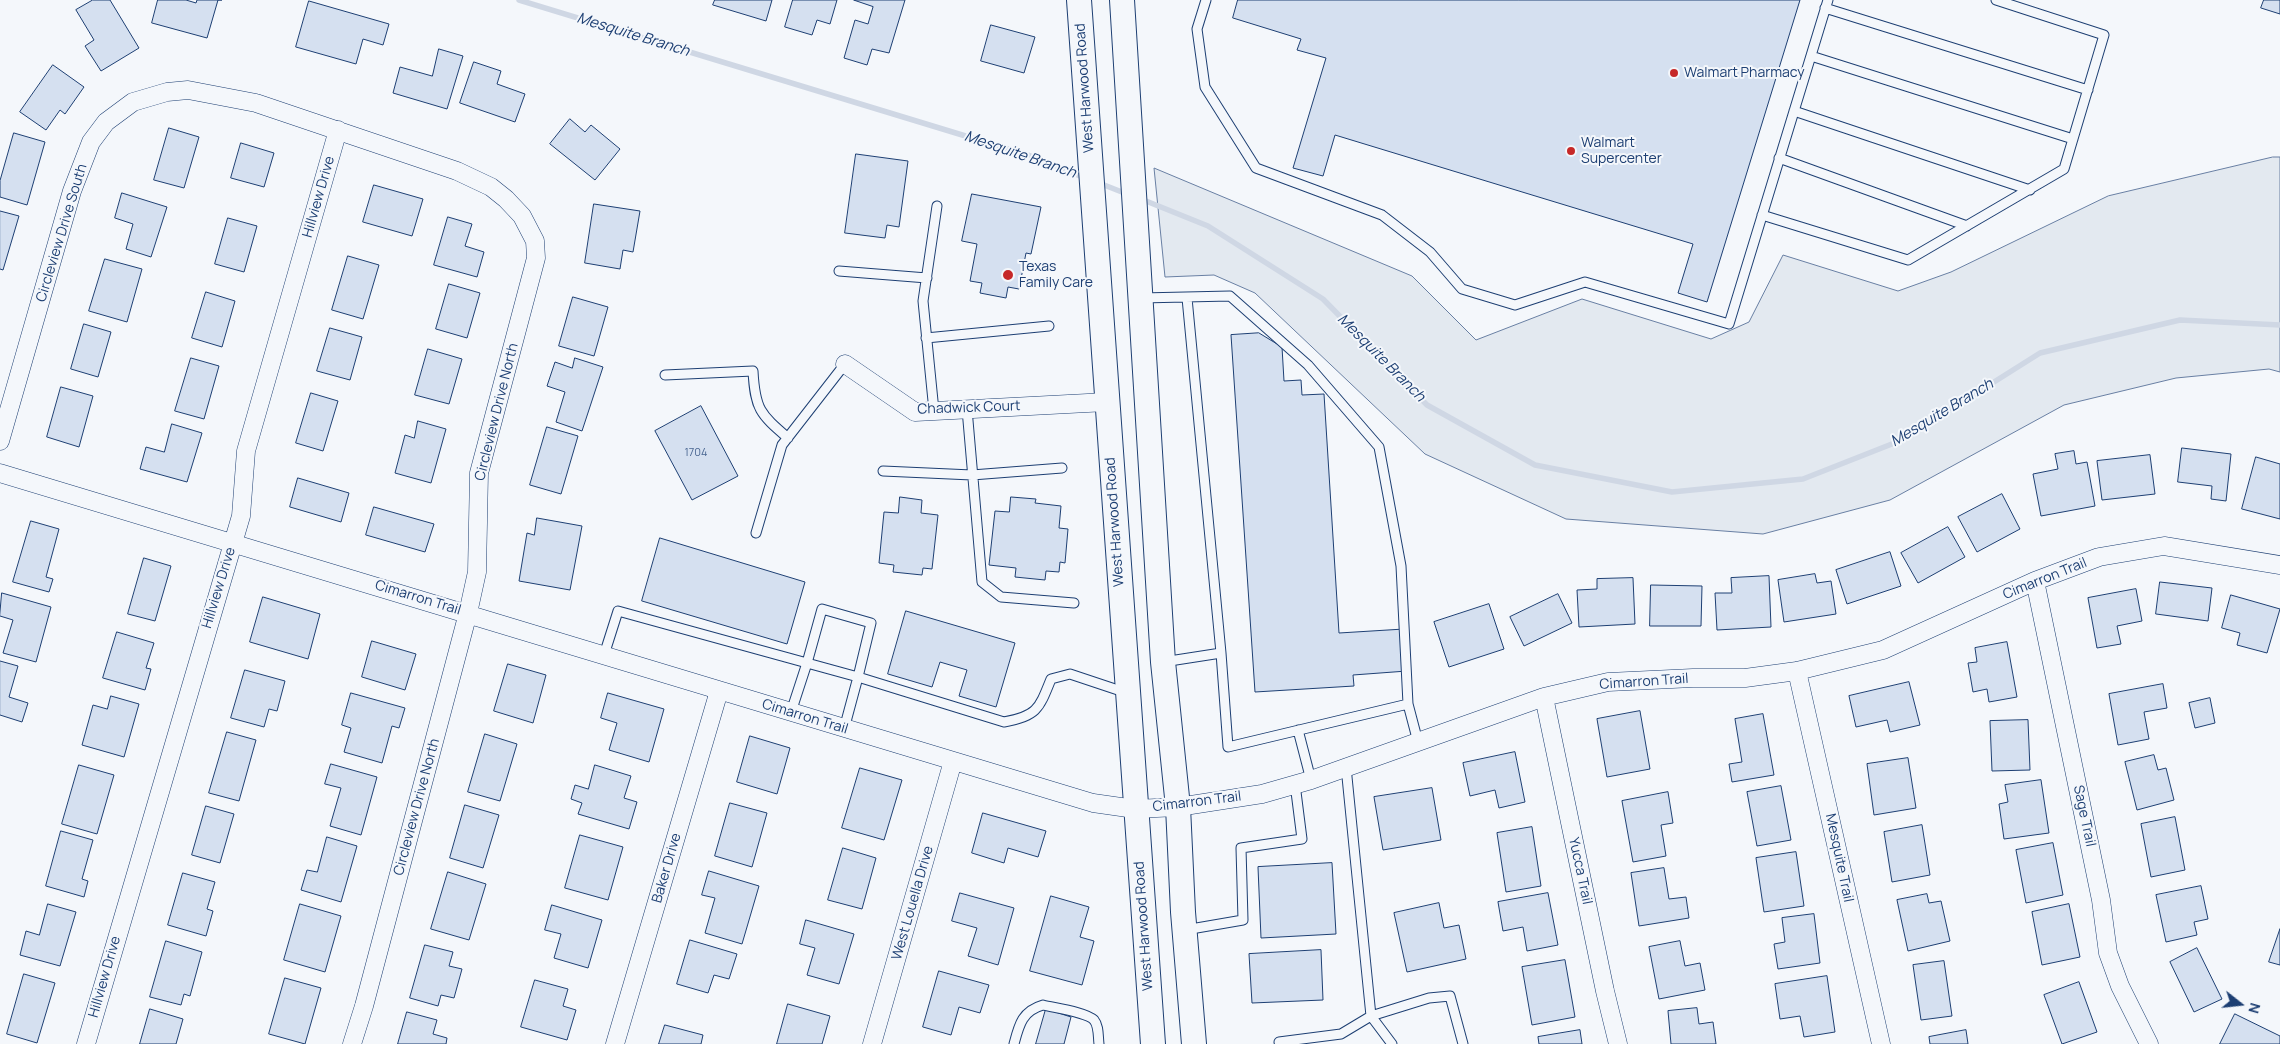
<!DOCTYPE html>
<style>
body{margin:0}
#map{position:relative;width:2280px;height:1044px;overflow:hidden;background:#f4f7fb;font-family:Manrope,sans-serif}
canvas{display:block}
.north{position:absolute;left:2215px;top:979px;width:50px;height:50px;-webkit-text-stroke:4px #f4f7fb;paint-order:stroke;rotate:106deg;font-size:14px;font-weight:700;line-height:20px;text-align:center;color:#1d3f73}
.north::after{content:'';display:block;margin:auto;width:18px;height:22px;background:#1d3f73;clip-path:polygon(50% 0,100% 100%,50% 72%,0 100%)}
</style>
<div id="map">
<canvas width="2280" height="1044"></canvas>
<div class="north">N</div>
</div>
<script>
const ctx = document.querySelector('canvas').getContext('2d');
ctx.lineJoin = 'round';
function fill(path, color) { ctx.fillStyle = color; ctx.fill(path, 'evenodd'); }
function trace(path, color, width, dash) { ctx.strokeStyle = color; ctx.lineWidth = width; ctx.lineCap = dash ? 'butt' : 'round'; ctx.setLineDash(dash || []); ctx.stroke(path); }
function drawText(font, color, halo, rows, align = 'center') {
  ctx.font = font + ' Manrope,sans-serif'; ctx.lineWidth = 4; ctx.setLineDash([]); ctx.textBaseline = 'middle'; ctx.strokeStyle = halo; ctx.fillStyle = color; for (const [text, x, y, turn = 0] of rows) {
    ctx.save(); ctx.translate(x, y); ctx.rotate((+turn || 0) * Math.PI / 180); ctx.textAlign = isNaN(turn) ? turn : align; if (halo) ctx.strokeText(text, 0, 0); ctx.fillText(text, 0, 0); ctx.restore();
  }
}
const green = new Path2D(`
 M2273 157H2280V372L2269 369 2176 378 2064 405 1890 500 1763 534 1566 519 1425 454 1255 293 1214 275 1165 277 1154 168 1412 276 1476 340 1582 299 1711 339 1749 322 1783 255 1898 291 1951 272 2108 196Z`);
fill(green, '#e3e9f0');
trace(green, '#687fa3', 1);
trace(new Path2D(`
 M519 0 1028 155 1085 178
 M1099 183 1127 194
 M1141 199 1208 226 1323 299 1427 405 1535 465 1672 492 1803 479 1902 440 2040 353 2180 320 2280 325`), '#cfd7e4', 5.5);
const building = new Path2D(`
 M93 0H110L139 48 101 71 85 46 94 40 76 10Z
 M158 0H186L196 3 197 0H222H218L207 38 152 23Z
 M715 0H772L766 21 713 5Z
 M793 0H837L830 24 817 20 812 35 785 27Z
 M854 0H905L889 53 872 49 867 65 844 58 855 20 868 24 873 7Z
 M1238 0H1800L1707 302 1678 293 1693 244 1335 135 1323 176 1293 168 1326 58 1297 50 1301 39 1233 18Z
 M2264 0H2280V14L2261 8Z
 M309 1 389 24 383 45 363 39 356 64 296 47Z
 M991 25 1035 37 1024 73 981 61Z
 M439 49 463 56 447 109 393 93 400 67 432 76Z
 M474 62 501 71 497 84 525 94 515 122 460 103Z
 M53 65 84 87 65 114 60 110 46 130 20 112Z
 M570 119 585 132 591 125 620 149 595 180 550 144Z
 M169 128 199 137 184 188 154 180Z
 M14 133 45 142 27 205 0 197V181Z
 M241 143 274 153 264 187 231 178Z
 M856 154 908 161 899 227 887 225 885 238 845 233Z
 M374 185 423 199 412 236 363 222Z
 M122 193 167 207 151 257 126 249 133 224 115 218Z
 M972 194 1041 207 1031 254 1026 253 1019 289 1008 287 1006 298 980 293 982 283 970 281 977 244 962 241Z
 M594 204 640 211 633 252 623 250 620 269 585 263Z
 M0 211 19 216 3 270 0 269Z
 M448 217 472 224 465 246 484 252 477 277 434 265Z
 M228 218 257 226 244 272 215 264Z
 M348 256 379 265 363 319 332 310Z
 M105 259 142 269 127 322 89 311Z
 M449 284 480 293 467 338 436 329Z
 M206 292 235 301 222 347 192 338Z
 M573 297 608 307 594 356 559 346Z
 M84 324 111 332 98 377 71 369Z
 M330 328 362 337 350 380 317 371Z
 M1259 333 1282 347 1284 381 1301 380 1302 395 1324 394 1339 633 1404 629 1407 671 1353 675 1354 686 1255 692 1231 335Z
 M428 349 462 359 449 404 415 395Z
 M191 358 219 366 204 419 175 411Z
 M575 358 603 367 582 431 556 422 565 392 547 386 555 362 572 368Z
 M61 387 93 396 79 447 47 437Z
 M311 393 338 401 323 451 296 443Z
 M701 406 738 476 692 500 655 431Z
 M418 421 446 429 431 483 395 473 405 435 414 438Z
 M172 424 202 433 187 482 140 469 146 447 164 452Z
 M547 427 578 436 561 494 530 485Z
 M2182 448 2231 454 2226 501 2211 499 2212 486 2178 482Z
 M2074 451 2076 464 2087 462 2095 506 2041 516 2033 474 2058 469 2055 454Z
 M2150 455 2155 494 2102 500 2097 461Z
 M2256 457 2280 464V519L2242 509Z
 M298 478 349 493 341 522 290 507Z
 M2002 494 2020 529 1977 552 1958 517Z
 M900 497 922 500 921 513 938 515 932 569 923 568 922 575 893 572 894 565 879 563 884 512 898 513Z
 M1011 497 1036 499 1035 503 1061 506 1059 528 1068 529 1065 563 1060 562 1059 572 1046 571 1045 580 1015 577 1016 568 989 565 995 511 1009 512Z
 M374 507 434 524 425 552 366 535Z
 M537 518 582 526 570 590 519 581 527 533 534 535Z
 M31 521 59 529 46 577 53 579 49 592 13 582Z
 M1948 527 1965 557 1918 583 1901 553Z
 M660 538 805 582 787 644 642 601Z
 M1890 552 1901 586 1847 604 1836 570Z
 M144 558 171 566 155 621 128 614Z
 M1815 574 1817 583 1831 581 1836 614 1784 622 1778 580Z
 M1769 576 1771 627 1717 630 1715 593H1732L1731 578Z
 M1633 578 1635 624 1579 627 1577 590 1597 589V579Z
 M2160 582 2212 588 2208 621 2156 614Z
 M1651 585 1702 586 1701 626H1650Z
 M2136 589 2142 621 2117 626 2121 644 2097 648 2088 598Z
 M2 593 51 607 36 662 3 653 13 620 0 616Z
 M1558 594 1572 623 1524 646 1510 617Z
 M2231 595 2280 609 2267 653 2237 645 2240 633 2222 628Z
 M263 597 320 614 308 659 250 642Z
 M1489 604 1504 649 1449 667 1434 622Z
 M906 611 1015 643 996 707 959 696 967 670 940 662 932 687 888 674Z
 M117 632 154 643 146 668 151 669 145 690 103 678Z
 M372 641 416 654 405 690 362 677Z
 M2007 642 2017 697 1989 702 1987 689 1973 692 1968 663 1977 662 1975 648Z
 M0 661 18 666 9 697 28 703 22 722 0 715Z
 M508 664 546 675 533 723 494 711Z
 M245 670 285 681 277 711 269 709 264 727 231 718Z
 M1909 682 1920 725 1890 732 1887 720 1856 727 1849 696Z
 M2163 684 2167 708 2144 712 2149 739 2118 745 2109 694Z
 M351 693 405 708 399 728 392 726 382 763 344 752 351 728 342 725Z
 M608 693 664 709 649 762 609 750 617 723 601 718Z
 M111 696 139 704 124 757 82 745 93 705 107 709Z
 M2210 698 2215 723 2195 728 2189 703Z
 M1640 711 1650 769 1607 777 1597 719Z
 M1763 714 1774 775 1732 782 1729 764 1742 762 1735 719Z
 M2028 720 2030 770 1992 771 1990 721Z
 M227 732 256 740 239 801 209 793Z
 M485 734 517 744 500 801 468 792Z
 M750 736 790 748 777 794 737 782Z
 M1515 752 1525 802 1499 808 1495 790 1470 796 1463 763Z
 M2154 755 2158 770 2166 768 2174 800 2137 810 2125 762Z
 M1908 758 1916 808 1874 815 1867 764Z
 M331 764 377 777 361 835 330 826 341 788 325 784Z
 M79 765 114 775 97 834 62 824Z
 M595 765 631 776 624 798 637 802 629 829 578 814 582 803 571 799 575 785 588 789Z
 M860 768 902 780 884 840 842 828Z
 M2041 780 2049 833 2004 839 1999 804 2008 802 2005 785Z
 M1781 786 1791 840 1757 846 1747 792Z
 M1432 788 1441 840 1383 850 1374 797Z
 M1668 792 1673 823 1661 825 1666 856 1633 862 1622 801Z
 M730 803 767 813 752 867 715 856Z
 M465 805 499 815 483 868 450 858Z
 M206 806 234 814 220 863 192 855Z
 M983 813 1046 831 1038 857 1008 848 1004 863 972 853Z
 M2175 817 2185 870 2151 877 2141 824Z
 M1922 825 1930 875 1892 882 1884 832Z
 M1532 827 1541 886 1506 892 1497 833Z
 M61 831 93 840 82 879 88 881 84 897 46 886Z
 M580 835 623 847 608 900 565 888Z
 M327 837 357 846 341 902 301 890 307 870 317 872Z
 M2053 843 2063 895 2026 903 2016 850Z
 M843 848 876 858 862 909 828 900Z
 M1796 852 1804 906 1764 912 1756 858Z
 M1332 863 1336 934 1261 938 1258 867Z
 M1664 868 1669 899 1686 897 1689 918 1639 926 1631 873Z
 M709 871 759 886 742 944 705 933 715 898 702 895Z
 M448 872 486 884 469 940 431 929Z
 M183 873 215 882 207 909 213 911 206 936 168 925Z
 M2201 886 2208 919 2194 922 2197 935 2166 942 2156 895Z
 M960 893 1014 908 998 965 968 956 977 928 952 921Z
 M1548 893 1558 945 1527 951 1523 927 1503 931 1498 902Z
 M1927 894 1929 903 1941 901 1950 941 1908 951 1897 900Z
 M1051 896 1089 907 1080 937 1094 941 1082 985 1030 971Z
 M1439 903 1444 928 1459 925 1466 959 1407 972 1394 913Z
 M48 904 76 912 60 966 20 955 26 931 39 935Z
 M300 904 341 916 325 972 284 960Z
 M2069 904 2080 957 2042 965 2032 912Z
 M552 905 602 920 588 968 554 958 561 934 545 930Z
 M1814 914 1820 963 1778 969 1774 944 1785 942 1782 918Z
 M806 920 854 934 839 984 807 975 815 948 800 944Z
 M2280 929V965L2269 962Z
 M690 940 737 954 729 979 714 975 708 993 677 984Z
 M166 941 202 952 190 996 184 994 181 1005 150 997Z
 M1680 941 1685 966 1700 963 1705 990 1659 999 1649 947Z
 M425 945 453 952 449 966 462 969 454 998 441 995 438 1006 410 998Z
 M2197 948 2222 999 2194 1012 2170 962Z
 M1321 950 1323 1000 1252 1003 1249 954Z
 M1565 960 1575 1017 1532 1025 1522 967Z
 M1944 961 1952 1016 1921 1020 1913 965Z
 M939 971 989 985 980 1013 959 1007 951 1035 923 1027Z
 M24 974 55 983 37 1043 7 1034Z
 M1827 976 1835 1032 1804 1037 1800 1016 1780 1019 1775 984Z
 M285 978 321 988 305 1044 269 1034Z
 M535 980 568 989 563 1006 576 1010 567 1040 521 1027Z
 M2079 982 2097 1032 2062 1044 2044 995Z
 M788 1004 830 1016 822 1044H777Z
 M1697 1008 1699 1024 1713 1022 1716 1044H1671L1668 1011Z
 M150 1009 183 1019 176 1044H140Z
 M1046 1009 1071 1017 1064 1044H1036Z
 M407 1012 437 1020 433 1034 447 1038 446 1044H398Z
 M2235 1014 2280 1036V1044H2220Z
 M665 1025 703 1035 701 1044H659Z
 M1580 1030 1582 1044H1539L1538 1037Z
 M1966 1030 1968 1044H1930L1929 1037Z`);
fill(building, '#d5e0f0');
trace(building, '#1d3f73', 1);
const lane = new Path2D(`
 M1206 0 1197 29 1205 87 1256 168 1382 215 1430 252 1462 289 1515 305 1585 282 1729 324 1828 0
 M1825 8 2088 90
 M1811 56 2073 139
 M1794 111 2030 190
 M1779 158 1967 226
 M1762 215 1908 260 2064 169 2104 35 1996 0
 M839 271 927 278
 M1141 298 1230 296 1308 365 1379 447 1401 566 1408 704 1228 747 1221 653 1163 662
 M1187 298 1221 653
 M926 338 1049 326
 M665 375 753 371C755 409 760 414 788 438
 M967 409 982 582 1001 597 1074 603
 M934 411 923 301 937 206
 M883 471 972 475 1062 468
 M756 533 782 445 845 364
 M822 609 871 623 858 677 807 663Z
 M604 655 618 611 807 663 791 712
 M1408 704 1418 742
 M844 729 858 677 1004 722C1037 716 1039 709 1051 679L1070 674 1127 693
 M1298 730 1311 780
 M1346 767 1371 1016 1392 1044
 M1185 930 1243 920 1241 848 1302 839 1295 784
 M1279 1042 1341 1034 1371 1016 1429 998 1450 996 1463 1044
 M1014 1044C1019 1025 1022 1011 1043 1005 1055 1008 1086 1012 1094 1020 1099 1026 1098 1036 1099 1044`);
const street = new Path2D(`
 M845 364 915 412 1107 402
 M0 441 72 191 91 142 106 122 133 102 167 92 188 90 256 103 457 171 491 187 506 199 522 216 535 241 536 258 479 473 477 572 468 613 364 1006 352 1044
 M0 473 1093 803 1135 809 1178 807 1262 794 1311 780 1544 697 1608 682 1693 678H1745L1797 671 1883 650 2035 581 2099 557 2164 546 2280 565
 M2035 581 2101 900 2108 953 2120 986 2149 1044
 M1797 671 1881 1044
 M1544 697 1605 991 1618 1044
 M86 1044 241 516 246 451 338 130
 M615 1044 719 691
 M872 1044 953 761`);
const secondary = new Path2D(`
 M1079 0 1153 1044
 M1122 0 1163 662 1178 807 1183 912 1194 1044`);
trace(lane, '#1d3f73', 11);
trace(street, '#1d3f73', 19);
trace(secondary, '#1d3f73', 26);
trace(lane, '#f4f7fb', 9);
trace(street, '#f4f7fb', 18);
trace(secondary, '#f4f7fb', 24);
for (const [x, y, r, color] of [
 [1674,73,5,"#c62828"],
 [1571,151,5,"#c62828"],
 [1008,275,6,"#c62828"]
]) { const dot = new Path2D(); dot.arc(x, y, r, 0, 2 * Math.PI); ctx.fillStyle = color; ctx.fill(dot); trace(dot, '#f4f7fb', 2); }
drawText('11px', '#4b6792', null, [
 ["1704",696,453]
]);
drawText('14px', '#1d3f73', '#f4f7fb', [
 ["Walmart Pharmacy",1684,73],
 ["Walmart",1581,143],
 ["Supercenter",1581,159],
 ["Texas",1019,267],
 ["Family Care",1019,283]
], 'left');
drawText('14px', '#1d3f73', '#f4f7fb', [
 ["West Harwood Road",1085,88,-94],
 ["Hillview Drive",319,197,-74],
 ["Circleview Drive South",62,233,-73],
 ["Chadwick Court",969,408,-2],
 ["Circleview Drive North",497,412,-76],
 ["West Harwood Road",1115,522,-94],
 ["Cimarron Trail",2045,579,-22],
 ["Hillview Drive",219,588,-73],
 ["Cimarron Trail",418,598,17],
 ["Cimarron Trail",1644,682,-4],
 ["Cimarron Trail",805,717,17],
 ["Cimarron Trail",1197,802,-7],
 ["Circleview Drive North",417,807,-75],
 ["Sage Trail",2084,816,78],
 ["Mesquite Trail",1839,858,78],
 ["Baker Drive",667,868,-74],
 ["Yucca Trail",1580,871,78],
 ["West Louella Drive",913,903,-74],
 ["West Harwood Road",1144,926,-94],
 ["Hillview Drive",105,977,-74]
]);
drawText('italic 15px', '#1d3f73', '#f4f7fb', [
 ["Mesquite Branch",633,35,17],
 ["Mesquite Branch",1020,155,19],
 ["Mesquite Branch",1381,358,45],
 ["Mesquite Branch",1942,413,-31]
]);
</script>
